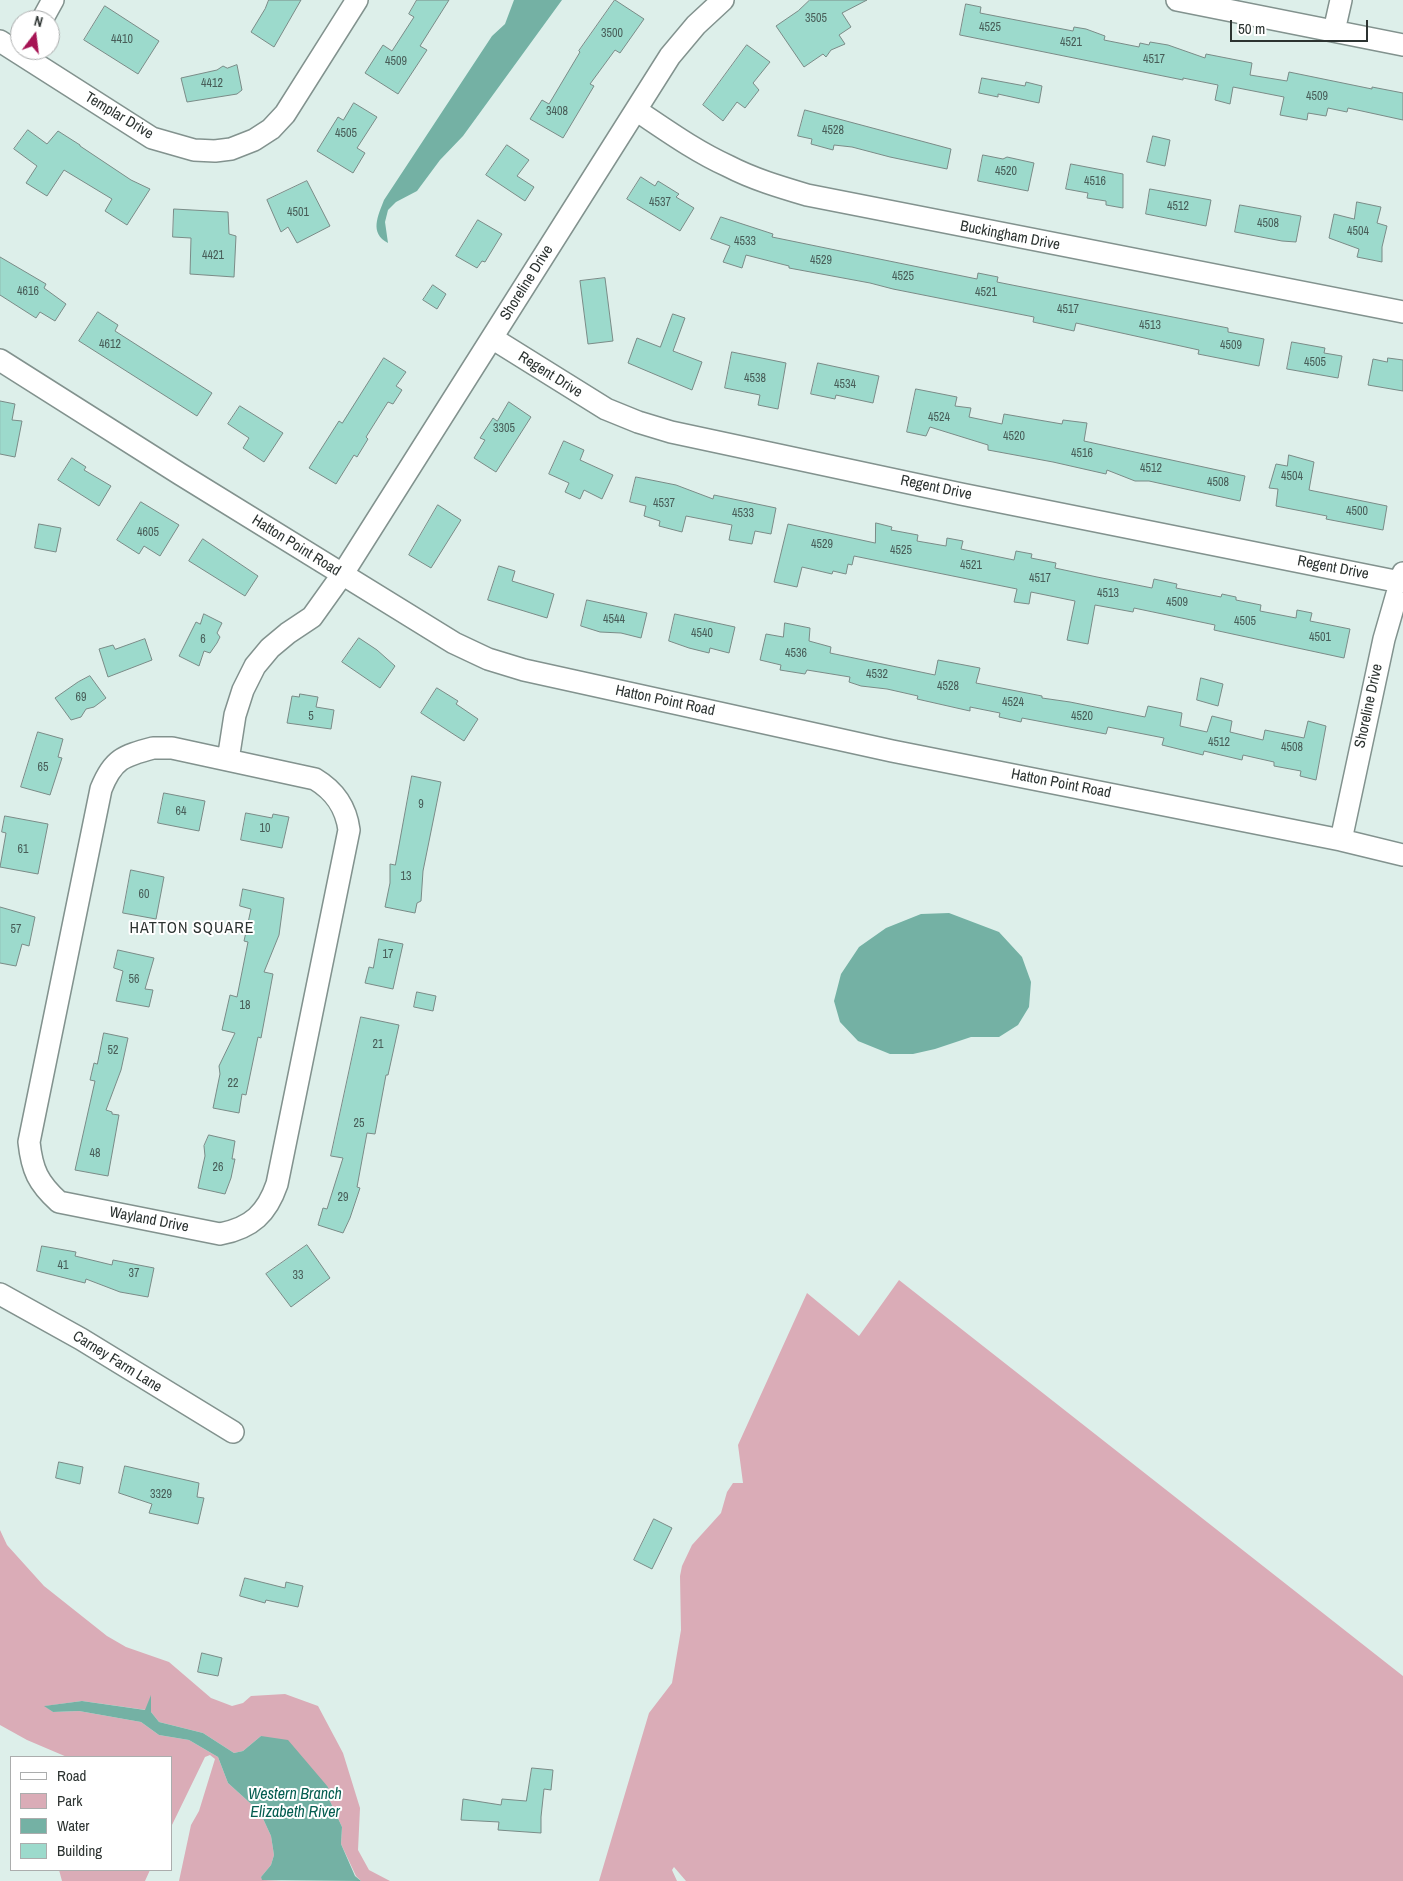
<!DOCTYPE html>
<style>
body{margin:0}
#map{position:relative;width:1403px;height:1881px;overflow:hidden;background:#ddefea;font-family:"Archivo Narrow",sans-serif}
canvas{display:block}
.legend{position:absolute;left:10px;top:1756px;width:162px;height:115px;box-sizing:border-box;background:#fff;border:1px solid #abadad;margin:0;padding:6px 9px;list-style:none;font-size:15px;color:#2c3331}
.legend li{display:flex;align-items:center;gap:10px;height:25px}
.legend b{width:25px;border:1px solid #abadad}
.north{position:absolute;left:10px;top:10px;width:50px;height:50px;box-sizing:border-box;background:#fff;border:1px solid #abadad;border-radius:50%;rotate:15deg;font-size:14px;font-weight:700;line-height:20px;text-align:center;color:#2c3331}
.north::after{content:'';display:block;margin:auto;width:18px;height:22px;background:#a61454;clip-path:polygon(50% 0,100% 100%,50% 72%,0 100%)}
.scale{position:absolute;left:1230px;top:20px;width:138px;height:22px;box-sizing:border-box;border:2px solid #2c3331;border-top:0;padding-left:6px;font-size:15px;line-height:18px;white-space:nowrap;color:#2c3331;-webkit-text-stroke:4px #fff;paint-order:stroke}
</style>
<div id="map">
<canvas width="1403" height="1881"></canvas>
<ul class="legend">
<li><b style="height:6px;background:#fff"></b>Road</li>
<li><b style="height:14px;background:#daacb7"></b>Park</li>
<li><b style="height:14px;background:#74b1a4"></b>Water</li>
<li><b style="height:14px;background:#9cdacc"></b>Building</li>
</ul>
<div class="north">N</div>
<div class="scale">50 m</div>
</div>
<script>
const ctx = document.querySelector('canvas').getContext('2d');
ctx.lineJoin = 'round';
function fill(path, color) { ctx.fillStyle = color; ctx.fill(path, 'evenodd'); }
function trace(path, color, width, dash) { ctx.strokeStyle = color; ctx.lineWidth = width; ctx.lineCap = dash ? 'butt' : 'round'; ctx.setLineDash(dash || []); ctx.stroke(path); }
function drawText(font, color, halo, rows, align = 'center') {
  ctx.font = font + ' "Archivo Narrow",sans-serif'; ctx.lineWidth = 4; ctx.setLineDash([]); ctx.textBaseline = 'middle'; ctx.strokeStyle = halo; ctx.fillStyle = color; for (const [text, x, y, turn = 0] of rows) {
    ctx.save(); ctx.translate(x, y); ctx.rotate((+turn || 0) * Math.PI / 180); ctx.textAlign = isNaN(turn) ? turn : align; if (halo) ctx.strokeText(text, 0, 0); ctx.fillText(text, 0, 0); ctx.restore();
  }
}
fill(new Path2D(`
 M899 1280 1403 1676V1881H686L674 1867 672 1870 677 1881H599L649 1713 672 1683 681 1630 680 1576 682 1566 692 1545 721 1513 727 1492 733 1483H743L738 1445 807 1293 859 1336Z
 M0 1530 7 1545 44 1586 107 1636 126 1647 169 1662 211 1698 232 1706 243 1703 251 1696 285 1694 318 1706 343 1753 360 1808 358 1850 369 1870 390 1881H361L356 1876 341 1844 342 1827 330 1801 328 1787 261 1736 243 1751 234 1753 203 1733 159 1722 151 1712V1696L146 1710 82 1701 45 1706 53 1712 79 1711 141 1722 159 1735 189 1740 218 1757 228 1783 260 1812 271 1836 274 1855 271 1865 261 1877 263 1880 282 1881H179L191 1825 199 1811 215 1759 210 1755 205 1757 171 1827V1757H67L27 1740 0 1725Z
 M59 1870H150L145 1881H62Z`), '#daacb7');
fill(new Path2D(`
 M514 0H562L463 136 440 160 417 191 396 202 388 210 385 222 388 243C369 233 378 216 384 200L492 36 505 24Z
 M949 913 999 932 1022 957 1031 982 1029 1007 1018 1025 999 1037H971L935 1049 913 1054H890L858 1041 840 1022 834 1001 841 974 859 947 886 928 921 914Z
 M151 1695V1712L159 1722 203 1733 234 1753 243 1751 261 1736 288 1740 328 1787 330 1801 342 1827 341 1844 355 1876 361 1881 262 1880 261 1877 271 1865 274 1855 271 1836 260 1812 228 1783 218 1757 189 1740 159 1735 141 1722 79 1711 53 1712 44 1706 82 1701 145 1710Z`), '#74b1a4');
const building = new Path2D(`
 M269 0H301L274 47 251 32 265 9Z
 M417 0H449L420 46 427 50 398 94 365 73 383 45 392 51 414 17 409 14Z
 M615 0 644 19 620 53 615 50 590 84 594 86 563 138 530 119 542 100 549 104 580 52 579 51Z
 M810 0H867L842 13 851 27 839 35 845 44 831 50 826 57 823 54 804 67 776 26 798 11Z
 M966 4 981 7 980 13 1073 31 1074 27 1086 29 1105 36 1104 40 1139 47 1140 43 1149 45 1150 42 1168 45 1205 58 1206 54 1252 63 1250 75 1287 81 1289 72 1372 89V87L1403 93V120L1348 108 1347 112 1328 108 1326 116 1308 113 1307 120 1280 115 1284 97 1233 87 1230 104 1215 100 1218 85 1183 78V80L960 35Z
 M105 6 159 41 138 74 84 40Z
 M747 45 770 62 753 83 759 90 745 108 737 102 723 121 703 105Z
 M237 65 242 90 237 94 187 102 181 78 217 70 223 66 227 68Z
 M982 78 1025 86 1026 82 1042 86 1039 103 998 94V97L979 93Z
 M354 103 377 117 357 148 365 153 353 173 317 151 338 117 343 120Z
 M805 110 951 149 947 169 890 157 852 147 834 145 833 150 811 144 812 139 798 136Z
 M28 130 47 144 58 131 80 145V146L131 180 150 189 127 225 105 211 112 199 64 170 47 196 26 183 37 166 14 149Z
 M1153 136 1170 140 1165 166 1147 162Z
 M507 145 529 160 517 176 534 187 525 201 486 175Z
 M983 155 1003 159 1007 157 1034 163 1028 191 978 181Z
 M1071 164 1123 174V208L1106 205V201L1087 198 1088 193 1066 189Z
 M641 177 655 186 658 181 679 194 676 197 694 208 680 231 627 199Z
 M307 181 330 226 297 243 288 227 281 232 267 200Z
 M1150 189 1211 200 1206 226 1146 214Z
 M1357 202 1381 207 1377 223 1387 226 1382 247V262L1357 257 1359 249 1329 238 1334 214 1354 219Z
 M1240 205 1301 216 1296 242 1282 241 1235 232Z
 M174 209 228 212 229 234 236 236 234 277 190 274 191 238 173 237Z
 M721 217 773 234 772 237 977 279 978 273 998 277 997 282 1228 328V332L1264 339 1259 366 1198 354 1199 350 1076 323 1074 331 1033 322 1034 317 893 289 870 283 789 268V266L746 255 742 268 723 262 730 246 711 239Z
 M478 220 502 234 485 262 482 261 477 268 456 256Z
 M0 257 46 284 44 288 66 304 55 321 40 312 36 318 0 295Z
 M605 278 613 341 588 344 580 281Z
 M433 285 446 294 437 309 423 300Z
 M98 312 118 325 115 331 212 393 197 416 79 341Z
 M673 314 685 318 673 351 702 362 692 390 628 363 637 338 660 347Z
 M1292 342 1325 348 1324 353 1342 356 1338 378 1287 369Z
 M732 352 786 363 778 409 758 405 760 395 725 388Z
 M384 358 406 372 396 386 402 390 393 404 388 402 366 437 368 439 357 457 354 455 336 484 309 468 339 421 342 423Z
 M1388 358 1403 360V391L1368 385 1373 359 1387 362Z
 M818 363 879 376 873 403 836 395 835 399 811 394Z
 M916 389 957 397 955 406 971 408 969 417 1002 424 1004 414 1062 424 1063 420 1087 423 1084 441 1245 476 1240 501 1149 481H1135L1107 470 1106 474 1053 462 988 450V445L930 427 926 436 907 432Z
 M0 401 15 404 12 420 22 421 15 457 0 454Z
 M509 402 531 417 496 472 474 458 485 440 480 438 493 418 497 421Z
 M240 406 283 433 264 462 243 448 249 438 228 424Z
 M564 441 584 450 580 460 613 475 602 499 584 490 580 499 565 492 569 483 549 474Z
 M1289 455 1314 462 1309 490 1387 506 1383 530 1326 519 1327 516 1276 506 1278 489 1269 488 1276 464 1287 466Z
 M72 458 86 467 84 470 111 486 99 506 58 480Z
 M636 477 676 485 713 499 714 495 776 508 771 534 755 531 752 544 729 540 732 525 686 516 682 532 659 526 660 521 644 516 646 506 630 502Z
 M141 502 179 525 160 556 144 546 139 554 117 540Z
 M438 505 461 520 431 568 409 555Z
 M876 523 892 527 891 530 918 535 917 541 946 546 947 538 963 541 961 549 1014 560 1016 551 1032 554 1031 558 1056 563 1055 568 1097 577 1152 588 1154 579 1177 584 1176 588 1221 597 1222 594 1236 597V600L1261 605 1260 611 1296 618 1297 610 1312 613 1310 621 1350 629 1344 658 1214 630 1215 625 1134 608 1133 612 1095 605 1088 644 1067 640 1075 601 1031 592 1029 604 1014 602 1017 589 854 556 852 565 848 564 846 574 833 571 832 574 802 567 797 587 774 582 788 524 875 543Z
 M39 524 61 528 56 552 35 548Z
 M203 539 258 576 245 596 189 561Z
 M499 566 515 571 512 581 554 594 547 618 488 600Z
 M587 600 647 613 641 638 621 633 600 632 581 626Z
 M204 614 222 623 217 633 220 637 217 643 210 653 204 651 199 666 179 656 196 622 200 624Z
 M675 614 735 627 729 653 710 648 709 653 689 648 669 641Z
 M785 623 810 628 809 641 831 647 830 653 935 675 938 660 980 668 976 683 1042 696V698L1070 702 1145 717 1148 706 1182 713 1180 726 1207 732 1212 716 1232 721 1230 732 1263 740 1265 730 1304 738 1308 721 1326 726 1316 780 1300 776 1301 771 1274 766V762L1243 755 1242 760 1204 751 1203 755 1162 745 1164 738 1108 727 1106 734 1022 718 1021 722 999 717 1000 713 970 707V711L917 699 918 696 887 689 861 686 849 682 850 677 807 670 805 674 780 670 781 665 760 660 766 634 783 637Z
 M359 638 377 650 395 666 380 688 342 662Z
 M145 639 152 660 108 677 99 649 113 645 115 649Z
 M90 676 106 698 94 707 86 709 81 717 71 720 55 698 78 682Z
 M1201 678 1223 684 1218 706 1197 700Z
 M437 688 458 701 456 704 478 719 464 741 421 713Z
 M300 694 318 697 316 707 334 710 331 729 287 723 292 696 299 697Z
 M38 732 63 739 58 757 62 758 50 795 21 787Z
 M412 776 441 782 423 871 421 901 417 903 415 913 385 907 390 883V864L395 865Z
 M164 793 205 801 199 831 158 823Z
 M246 813 272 818 273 814 289 817 282 848 241 840Z
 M5 816 48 824 38 874 0 867 6 833 2 832Z
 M131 870 164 877 156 919 123 913Z
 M243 889 284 898 279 935 264 972 273 974 261 1038 258 1037 246 1095 242 1094 239 1113 213 1108 220 1074 219 1066 235 1033 222 1030 230 995 237 997 248 942 244 941 251 909 240 906Z
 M0 907 35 917 29 946 22 944 16 966 0 963Z
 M379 939 403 944 393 989 365 983 369 967 373 968Z
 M118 950 154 958 145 989 153 990 149 1007 116 1001 123 971 114 968Z
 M417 992 436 996 433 1011 414 1007Z
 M361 1017 399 1025 390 1066 388 1075H386L375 1134 367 1133 357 1187 360 1188 350 1218 343 1233 318 1225 323 1208 327 1209 343 1158 331 1156Z
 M104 1033 128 1038 121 1070 106 1110 112 1112V1114L119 1115 108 1176 75 1170 95 1081 90 1080 94 1063 97 1064Z
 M209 1135 235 1141 232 1159H235L231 1178 225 1194 198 1188 205 1156 204 1146Z
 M307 1245 330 1278 291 1307 266 1274Z
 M42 1246 76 1252 75 1256 112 1265 113 1260 154 1268 148 1297 120 1292 86 1279 85 1283 37 1271Z
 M59 1462 83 1467 80 1484 56 1478Z
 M125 1466 199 1483 197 1497 204 1498 198 1524 149 1513 152 1504 119 1493Z
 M654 1519 672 1528 652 1569 634 1560Z
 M245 1578 285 1588 286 1582 303 1586 298 1607 266 1600 265 1603 240 1596Z
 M202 1653 222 1658 218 1676 198 1672Z
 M532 1768 553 1770 551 1790 544 1789 541 1817V1833L498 1830 499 1822 461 1820 463 1799 501 1805 502 1799 526 1801Z`);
fill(building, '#9cdacc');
trace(building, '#7a8b87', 1);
const street = new Path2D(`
 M1177 0 1403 45
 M42 20 53 0
 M1334 31 1341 0
 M0 41 152 138 194 150 215 151 231 149 254 140 271 129 285 114 357 0
 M636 110C666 130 695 151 728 166 753 179 780 187 807 195L1403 312
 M492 338 606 409 638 422 671 432 961 494 1400 582
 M0 360 180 474 454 643 488 659 524 670 892 751 1341 840 1403 855
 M153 748H172L315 779C335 791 346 807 349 830L277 1184C267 1213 252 1228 220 1234L59 1202C38 1183 32 1170 29 1142L101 789C113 759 123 756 153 748Z
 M228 760 235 715 243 690 255 666 270 648 288 633 312 617 342 575 670 56 696 25 723 0
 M1341 840 1384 639 1403 573
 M0 1294 81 1339 233 1432`);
trace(street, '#82928e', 24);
trace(street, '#fff', 21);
drawText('12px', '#485d58', null, [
 ["3505",816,19],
 ["4525",990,28],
 ["3500",612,34],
 ["4410",122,40],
 ["4521",1071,43],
 ["4517",1154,60],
 ["4509",396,62],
 ["4412",212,84],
 ["4509",1317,97],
 ["3408",557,112],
 ["4528",833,131],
 ["4505",346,134],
 ["4520",1006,172],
 ["4516",1095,182],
 ["4537",660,203],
 ["4512",1178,207],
 ["4501",298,213],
 ["4508",1268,224],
 ["4504",1358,232],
 ["4533",745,242],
 ["4421",213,256],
 ["4529",821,261],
 ["4525",903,277],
 ["4616",28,292],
 ["4521",986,293],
 ["4517",1068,310],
 ["4513",1150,326],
 ["4612",110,345],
 ["4509",1231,346],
 ["4505",1315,363],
 ["4538",755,379],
 ["4534",845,385],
 ["4524",939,418],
 ["3305",504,429],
 ["4520",1014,437],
 ["4516",1082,454],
 ["4512",1151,469],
 ["4504",1292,477],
 ["4508",1218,483],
 ["4537",664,504],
 ["4500",1357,512],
 ["4533",743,514],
 ["4605",148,533],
 ["4529",822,545],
 ["4525",901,551],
 ["4521",971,566],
 ["4517",1040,579],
 ["4513",1108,594],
 ["4509",1177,603],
 ["4544",614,620],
 ["4505",1245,622],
 ["4540",702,634],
 ["4501",1320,638],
 ["6",203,640],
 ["4536",796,654],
 ["4532",877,675],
 ["4528",948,687],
 ["69",81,698],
 ["4524",1013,703],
 ["5",311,717],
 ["4520",1082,717],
 ["4512",1219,743],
 ["4508",1292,748],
 ["65",43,768],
 ["9",421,805],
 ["64",181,812],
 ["10",265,829],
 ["61",23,850],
 ["13",406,877],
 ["60",144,895],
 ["57",16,930],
 ["17",388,955],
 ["56",134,980],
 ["18",245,1006],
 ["21",378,1045],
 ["52",113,1051],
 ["22",233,1084],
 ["25",359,1124],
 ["48",95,1154],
 ["26",218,1168],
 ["29",343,1198],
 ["41",63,1266],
 ["37",134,1274],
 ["33",298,1276],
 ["3329",161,1495]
]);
drawText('15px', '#2c3331', '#fff', [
 ["Templar Drive",119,116,31],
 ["Buckingham Drive",1010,236,11],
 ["Shoreline Drive",527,283,-58],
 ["Regent Drive",550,375,32],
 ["Regent Drive",936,488,12],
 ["Hatton Point Road",296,546,32],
 ["Regent Drive",1333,568,11],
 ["Hatton Point Road",665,701,12],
 ["Shoreline Drive",1369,706,-78],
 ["Hatton Point Road",1061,784,11],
 ["Wayland Drive",149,1220,11],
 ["Carney Farm Lane",117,1362,32]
]);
ctx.letterSpacing = '1px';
drawText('16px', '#2c3331', '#fff', [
 ["HATTON SQUARE",192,929]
]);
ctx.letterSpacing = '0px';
drawText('italic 16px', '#045d50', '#fff', [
 ["Western Branch",295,1795],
 ["Elizabeth River",295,1813]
]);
</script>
